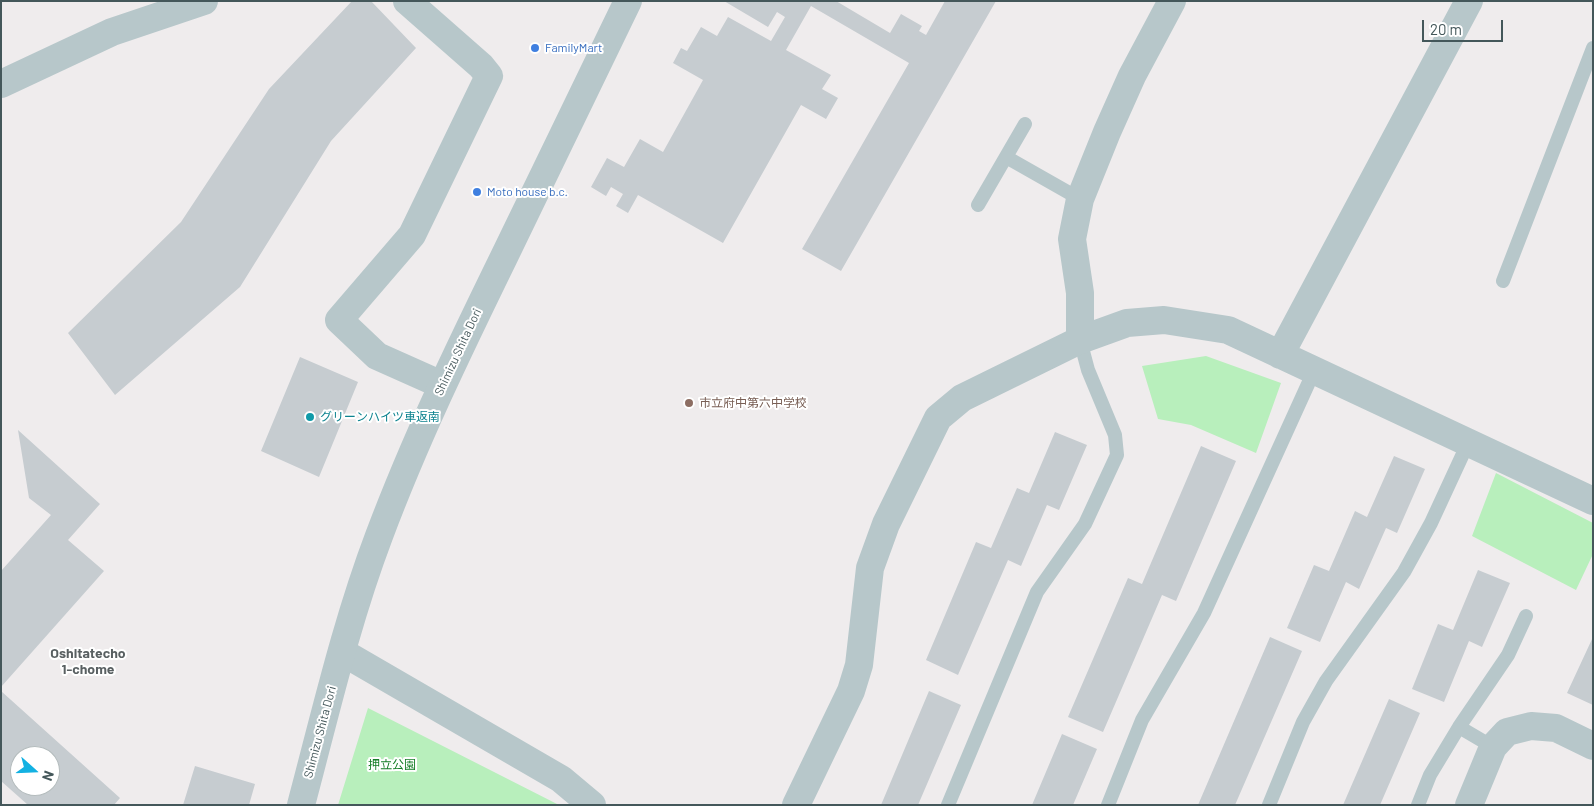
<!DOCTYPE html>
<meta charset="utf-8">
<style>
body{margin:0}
#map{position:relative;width:1594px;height:806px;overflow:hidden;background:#efeced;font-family:Barlow,sans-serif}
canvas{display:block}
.frame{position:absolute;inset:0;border:2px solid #44575a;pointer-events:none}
.north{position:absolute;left:10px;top:746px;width:50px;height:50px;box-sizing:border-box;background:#fff;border:1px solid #b4bcbd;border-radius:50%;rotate:110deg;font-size:14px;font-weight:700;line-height:20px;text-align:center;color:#44575a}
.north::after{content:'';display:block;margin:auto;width:18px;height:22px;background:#13b1e2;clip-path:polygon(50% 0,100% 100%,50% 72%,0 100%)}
.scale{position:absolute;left:1422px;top:20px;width:81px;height:22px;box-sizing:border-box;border:2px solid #44575a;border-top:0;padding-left:6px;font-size:15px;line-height:18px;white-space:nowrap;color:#44575a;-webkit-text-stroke:4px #fff;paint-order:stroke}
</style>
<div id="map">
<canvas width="1594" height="806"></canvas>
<div class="frame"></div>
<div class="north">N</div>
<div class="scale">20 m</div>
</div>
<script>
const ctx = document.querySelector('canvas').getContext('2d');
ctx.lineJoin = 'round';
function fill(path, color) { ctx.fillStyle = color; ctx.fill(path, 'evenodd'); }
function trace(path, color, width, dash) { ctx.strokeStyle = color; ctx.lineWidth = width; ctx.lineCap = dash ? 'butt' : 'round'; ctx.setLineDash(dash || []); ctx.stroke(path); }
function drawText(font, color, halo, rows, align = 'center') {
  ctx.font = font + ' Barlow,"Noto Sans JP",sans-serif'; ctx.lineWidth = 4; ctx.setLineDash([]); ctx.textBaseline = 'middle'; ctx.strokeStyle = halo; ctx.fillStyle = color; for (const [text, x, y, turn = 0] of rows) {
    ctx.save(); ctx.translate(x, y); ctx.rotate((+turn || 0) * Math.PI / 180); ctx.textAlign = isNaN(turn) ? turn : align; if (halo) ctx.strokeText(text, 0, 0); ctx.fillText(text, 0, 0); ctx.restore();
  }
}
fill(new Path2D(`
 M1206 356 1281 383 1256 453 1191 425 1158 419 1142 366Z
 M1496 473 1593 523V554L1576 590 1472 536Z
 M368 708 559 805H338Z`), '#b8efbc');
fill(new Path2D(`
 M352 1H371L416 48 331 141 240 287 115 395 68 333 181 222 269 89Z
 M724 1H836L890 33 901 14 922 26 919 31 926 35 945 1H996L841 271 802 249 909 63 811 6 786 50 831 75 822 89 838 98 826 119 801 105 723 243 638 195 628 213 616 206 623 194 611 187 606 196 591 187 607 158 624 167 640 139 663 152 703 80 673 63 681 48 687 51 701 27 717 36 728 17 771 41 785 17 777 12 768 27Z
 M300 357 358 382 319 477 261 451Z
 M18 430 100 504 68 540 104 571 1 687V571L51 515 29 498Z
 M1055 432 1087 445 1059 510 1047 505 1021 566 1008 560 958 675 926 660 976 542 991 548 1017 488 1029 493Z
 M1201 446 1236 461 1176 601 1162 595 1103 732 1068 717 1128 578 1142 584Z
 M1394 456 1425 469 1397 533 1386 528 1359 589 1346 582 1320 642 1287 628 1314 565 1329 571 1355 511 1367 517Z
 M1478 570 1510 583 1482 647 1469 641 1444 702 1412 689 1438 624 1453 630Z
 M1270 637 1302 651 1235 805H1198Z
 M1593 637V705L1567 693Z
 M1 691 120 798 114 805H28L1 781ZM20 756H50V786H20Z
 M929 691 961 705 918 805H881Z
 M1389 699 1420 713 1380 805H1343Z
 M1062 734 1097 749 1073 805H1032Z
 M195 766 255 784 249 805H183Z`), '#c6ccd0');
trace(new Path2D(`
 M1006 157 1080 199
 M978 205 1025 124
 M1503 281 1593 48
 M1459 727 1493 747
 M948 805 1037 592 1085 524 1117 455 1115 435 1088 370 1080 340
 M1108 805 1142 720 1204 613 1314 371
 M1269 805 1303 722 1326 681 1404 572 1431 523 1468 443
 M1418 805 1430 775 1459 727 1508 655 1526 616`), '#b7c7ca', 14);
trace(new Path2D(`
 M407 1 481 66 489 76 412 235 339 320 377 356 442 385
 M1 84 112 32 204 1
 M1080 340V293L1072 239 1080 199 1107 132 1132 76 1172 1
 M1280 355 1469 1
 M342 652 561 779 592 805
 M796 805 851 691 859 665 870 568 886 524 938 418 962 398 1080 340 1127 323 1164 320 1228 330 1593 501
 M1469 805 1493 747 1507 732 1531 726 1556 728 1593 746`), '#b7c7ca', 28);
trace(new Path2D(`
 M301 805C325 715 346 623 379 536 415 440 459 349 504 257 545 172 587 86 628 1`), '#b7c7ca', 28);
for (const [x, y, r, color] of [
 [535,48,5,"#3f7fe0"],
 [477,192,5,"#3f7fe0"],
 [689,403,5,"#8d6e63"],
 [310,417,5,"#0f9aa8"]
]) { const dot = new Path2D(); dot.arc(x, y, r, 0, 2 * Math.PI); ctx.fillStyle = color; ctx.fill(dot); trace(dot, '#fff', 2); }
drawText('12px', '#366cbe', '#fff', [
 ["FamilyMart",545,48],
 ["Moto house b.c.",487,192]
], 'left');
drawText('12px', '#44575a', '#fff', [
 ["Shimizu Shita Dori",458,352,-65],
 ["Shimizu Shita Dori",320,732,-75]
]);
drawText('12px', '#785e54', '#fff', [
 ["市立府中第六中学校",699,403]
], 'left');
drawText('12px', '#0d838f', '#fff', [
 ["グリーンハイツ車返南",320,417]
], 'left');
drawText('12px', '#147d26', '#fff', [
 ["押立公園",392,765]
]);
drawText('bold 14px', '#596062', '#fff', [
 ["Oshitatecho",88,653],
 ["1-chome",88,669]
]);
</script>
